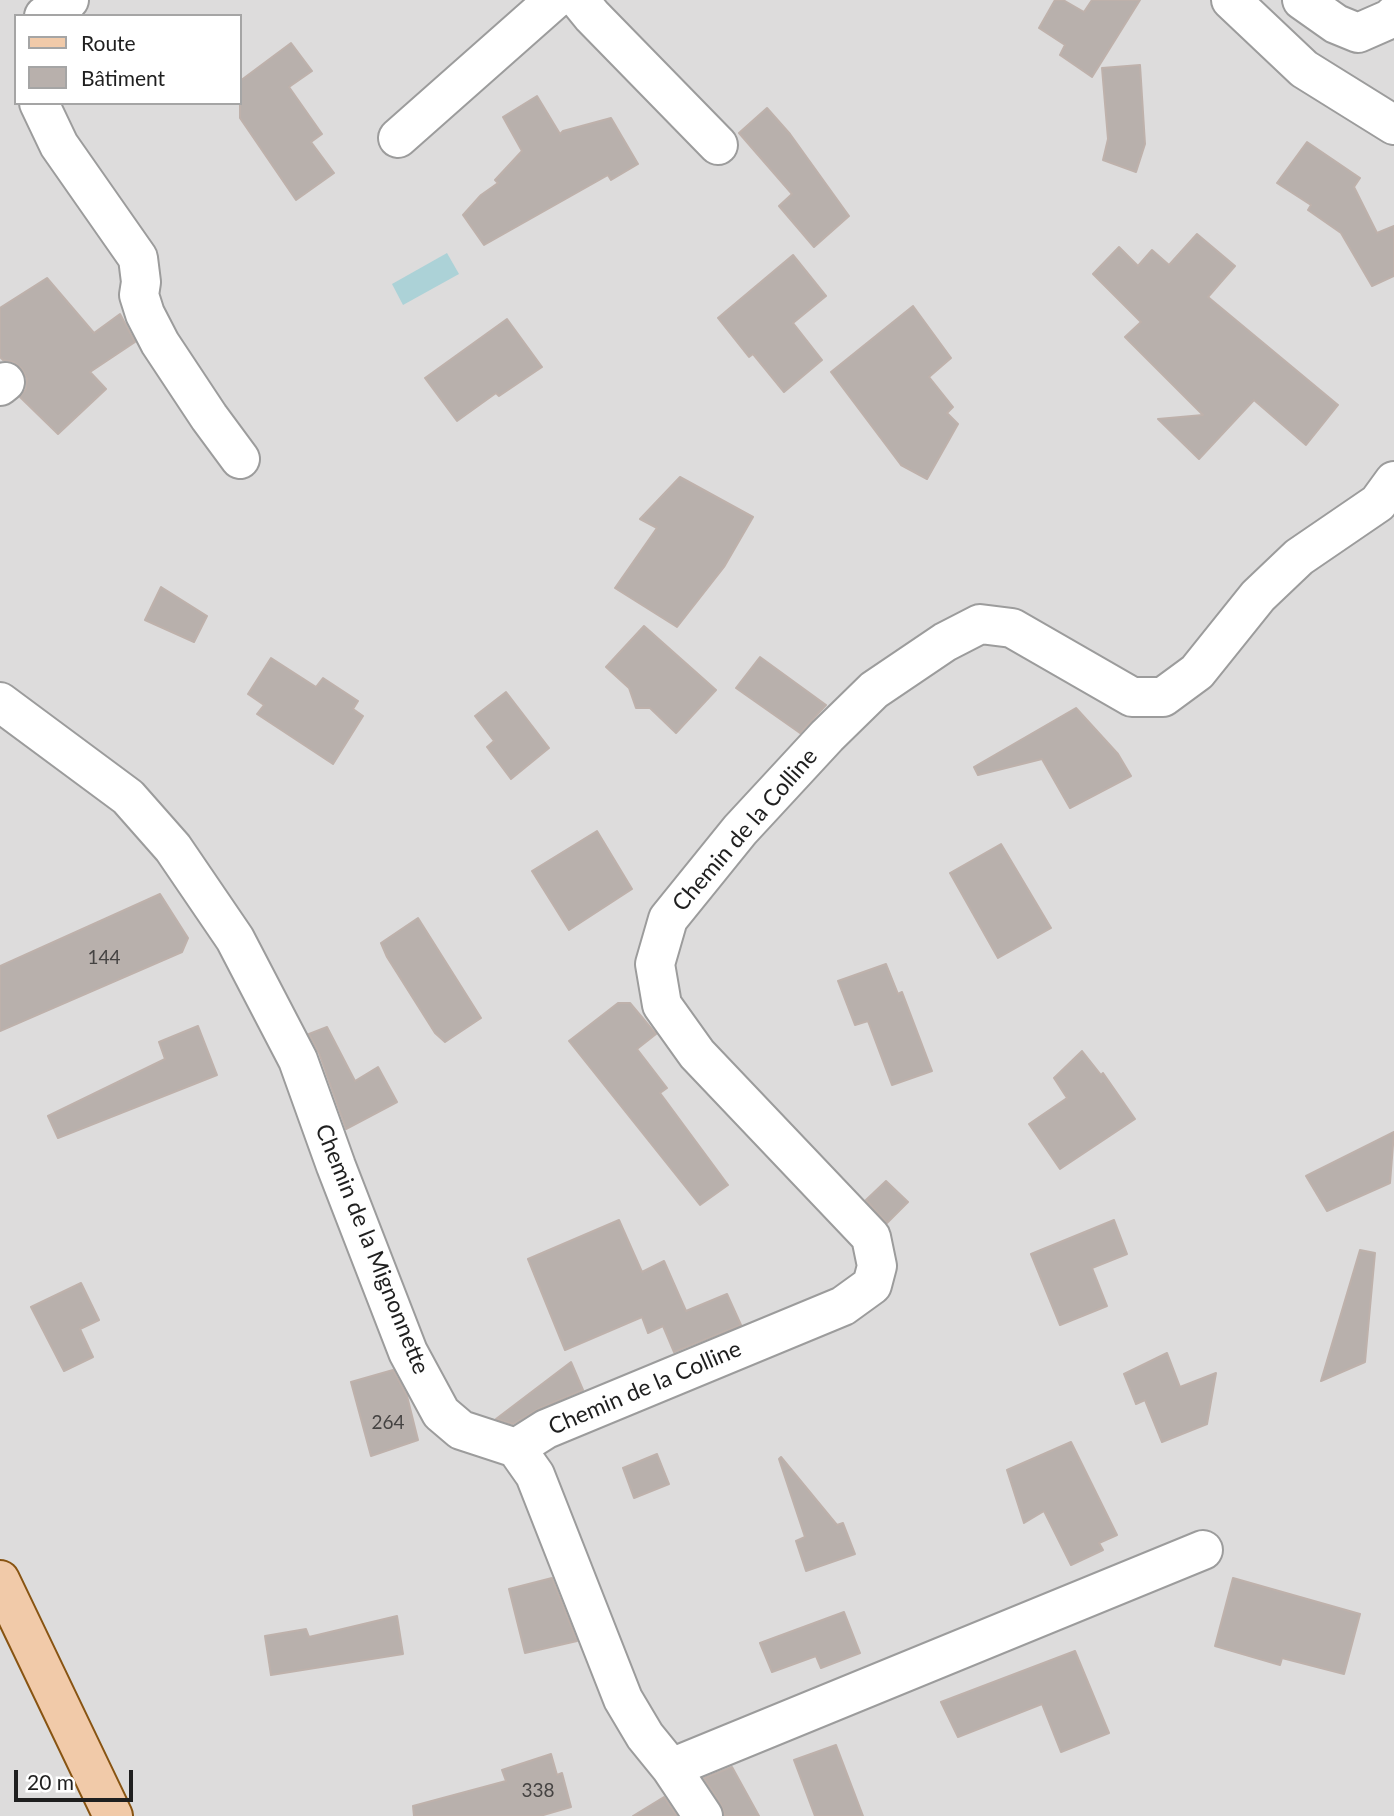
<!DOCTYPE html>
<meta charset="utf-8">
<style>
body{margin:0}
#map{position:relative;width:1394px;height:1816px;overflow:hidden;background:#efebe6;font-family:Lato,sans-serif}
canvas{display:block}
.legend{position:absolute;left:14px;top:14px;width:228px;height:91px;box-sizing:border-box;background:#fff;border:2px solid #a5a5a5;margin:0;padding:9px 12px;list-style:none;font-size:21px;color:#1f1f1f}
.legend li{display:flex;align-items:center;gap:14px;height:35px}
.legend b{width:35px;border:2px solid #a5a5a5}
.scale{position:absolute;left:14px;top:1770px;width:119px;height:32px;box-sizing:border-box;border:4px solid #1f1f1f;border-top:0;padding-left:9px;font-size:21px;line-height:24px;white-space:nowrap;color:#1f1f1f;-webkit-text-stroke:5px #fff;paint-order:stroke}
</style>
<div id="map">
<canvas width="1394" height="1816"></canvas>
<ul class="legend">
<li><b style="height:9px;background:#f1caa9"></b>Route</li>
<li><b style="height:19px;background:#b8b0ac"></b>Bâtiment</li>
</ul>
<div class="scale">20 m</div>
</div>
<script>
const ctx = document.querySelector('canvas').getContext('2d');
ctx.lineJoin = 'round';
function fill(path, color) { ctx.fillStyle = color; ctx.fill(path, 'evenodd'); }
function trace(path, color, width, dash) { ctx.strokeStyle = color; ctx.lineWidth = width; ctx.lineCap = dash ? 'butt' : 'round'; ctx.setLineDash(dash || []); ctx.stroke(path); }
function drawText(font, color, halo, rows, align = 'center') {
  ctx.font = font + ' Lato,sans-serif'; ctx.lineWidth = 5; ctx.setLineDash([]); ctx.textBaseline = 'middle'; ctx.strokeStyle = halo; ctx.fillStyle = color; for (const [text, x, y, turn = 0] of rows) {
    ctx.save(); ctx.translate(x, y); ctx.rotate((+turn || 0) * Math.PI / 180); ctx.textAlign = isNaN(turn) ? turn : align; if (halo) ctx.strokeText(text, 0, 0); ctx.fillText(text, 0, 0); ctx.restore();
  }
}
fill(new Path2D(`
 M0 0H1394V1816H0ZM16 16H240V103H16Z`), '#dddcdc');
fill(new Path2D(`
 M447 253 459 274 403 305 392 284Z`), '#acd2d7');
const building = new Path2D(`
 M1055 0H1063L1084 12 1092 0H1140L1092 77 1060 55 1065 45 1039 28Z
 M291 43 312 71 289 87 322 134 311 142 334 173 296 200 240 118V81Z
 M1140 65 1145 144 1136 172 1103 160 1108 139 1102 68Z
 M537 96 560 134 563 131 611 118 638 164 611 180 608 175 484 245 463 215 481 195 498 183 495 180 522 151 503 117Z
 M767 108 790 134 849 216 814 247 779 206 792 194 739 133Z
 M1307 142 1360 178 1354 187 1377 233 1394 226V276L1372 286 1341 233 1308 210 1311 205 1277 183Z
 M1197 234 1235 266 1208 297 1338 405 1306 445 1254 400 1199 459 1158 419 1203 415 1125 337 1141 322 1093 274 1119 247 1138 266 1152 250 1169 265Z
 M793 255 826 296 793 323 822 360 784 392 753 354 749 357 718 318Z
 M47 278 94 333 120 314 135 342 90 372 106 389 58 434 20 397 26 389 27 379 22 369 14 362 3 360 0 357V308Z
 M913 306 951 358 929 377 953 407 947 413 958 424 927 479 901 465 831 372Z
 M507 319 542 367 499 396 496 393 457 421 425 378Z
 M680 477 753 517 724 567 677 627 615 588 657 528 640 519Z
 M161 587 207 616 194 642 145 620Z
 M644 626 716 690 676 733 650 708H636L629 688 606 667Z
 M760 657 826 705 800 733 736 688Z
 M271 658 316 687 323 678 358 701 353 709 363 716 333 764 257 714 264 705 248 694Z
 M506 692 549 748 511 779 487 747 494 741 475 716Z
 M1076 708 1118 754 1131 776 1070 808 1042 759 978 775 974 767Z
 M597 831 632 889 569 930 532 871Z
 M1001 844 1051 928 998 958 950 873Z
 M160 894 188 938 182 952 0 1031V966Z
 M418 918 481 1018 445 1042 435 1033 387 957 381 943Z
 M886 964 898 994 902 992 932 1071 892 1085 868 1021 855 1025 838 981Z
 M618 1003H630L656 1034 637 1049 667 1088 660 1093 728 1185 700 1205 569 1041Z
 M198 1026 217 1075 58 1138 48 1116 165 1059 159 1042Z
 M327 1027 355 1081 378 1067 397 1102 346 1129 319 1053 309 1034Z
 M1082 1051 1101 1075 1103 1073 1135 1119 1060 1169 1029 1124 1067 1098 1054 1078Z
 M1394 1132 1390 1183 1327 1211 1306 1176Z
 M886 1181 908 1202 887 1223 866 1200Z
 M619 1220 642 1272 664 1261 686 1311 727 1294 741 1325 674 1352 663 1326 648 1333 642 1317 565 1350 528 1259Z
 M1114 1220 1127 1254 1092 1268 1107 1306 1060 1325 1031 1254Z
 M1360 1250 1375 1253 1365 1362 1321 1381Z
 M81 1283 99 1320 80 1329 93 1357 64 1371 31 1307Z
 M1167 1353 1180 1387 1216 1373 1207 1424 1162 1442 1145 1400 1136 1404 1124 1374Z
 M571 1362 583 1390 538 1409 513 1424 496 1419Z
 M393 1370 407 1396 418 1440 371 1456 351 1382Z
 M1071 1442 1117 1535 1099 1543 1103 1550 1071 1565 1044 1511 1024 1523 1007 1470Z
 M657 1454 669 1484 634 1498 623 1468Z
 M781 1457 837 1525 843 1523 855 1554 806 1571 796 1541 805 1537 779 1459Z
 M552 1578 577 1641 525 1653 509 1589Z
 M1233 1578 1360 1614 1344 1674 1282 1658 1280 1665 1215 1646Z
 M844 1612 860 1653 821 1668 816 1656 772 1672 760 1643Z
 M397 1616 403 1654 271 1675 265 1636 306 1629 309 1637Z
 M1075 1651 1109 1733 1061 1752 1042 1704 958 1737 941 1702Z
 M836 1745 863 1816H815L794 1760Z
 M551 1754 557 1775 562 1773 571 1807 540 1816H414L413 1806 506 1781 502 1770Z
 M732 1767 759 1816H725L721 1804 704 1778Z
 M664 1797 677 1816H633Z`);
fill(building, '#b8b0ac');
trace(building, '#beb1ab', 2);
const minor = new Path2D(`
 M579 0 592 16 718 145
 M1231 0 1304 69 1394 125
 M1302 0 1336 24 1358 33 1390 19 1394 15
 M44 16 69 0
 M39 103 59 145 138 258 141 282 139 295 145 314 160 343 209 417 240 459
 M398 138 554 0
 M0 386 5 382
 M0 702 128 797 173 848 235 939 298 1060 336 1166 408 1352 441 1413 461 1430 516 1448 535 1475 623 1699 645 1736 671 1768 703 1816
 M516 1448 546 1429 843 1306 872 1285 877 1266 871 1237 697 1054 662 1005 655 964 668 919 740 830 827 736 874 690 945 642 980 624 1012 628 1132 697H1163L1197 672 1258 596 1299 557 1378 503 1394 481
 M671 1768 1203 1550`);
const major = new Path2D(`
 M0 1580 113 1816`);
trace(minor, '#9c9c9c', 42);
trace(major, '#885412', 42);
trace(minor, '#fff', 38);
trace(major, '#f1caa9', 38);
drawText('19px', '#454342', null, [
 ["144",104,958],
 ["264",388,1423],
 ["338",538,1791]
]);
drawText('23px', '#1f1f1f', '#fff', [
 ["Chemin de la Colline",745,830,-49],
 ["Chemin de la Mignonnette",372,1249,68],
 ["Chemin de la Colline",645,1388,-23]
]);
</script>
